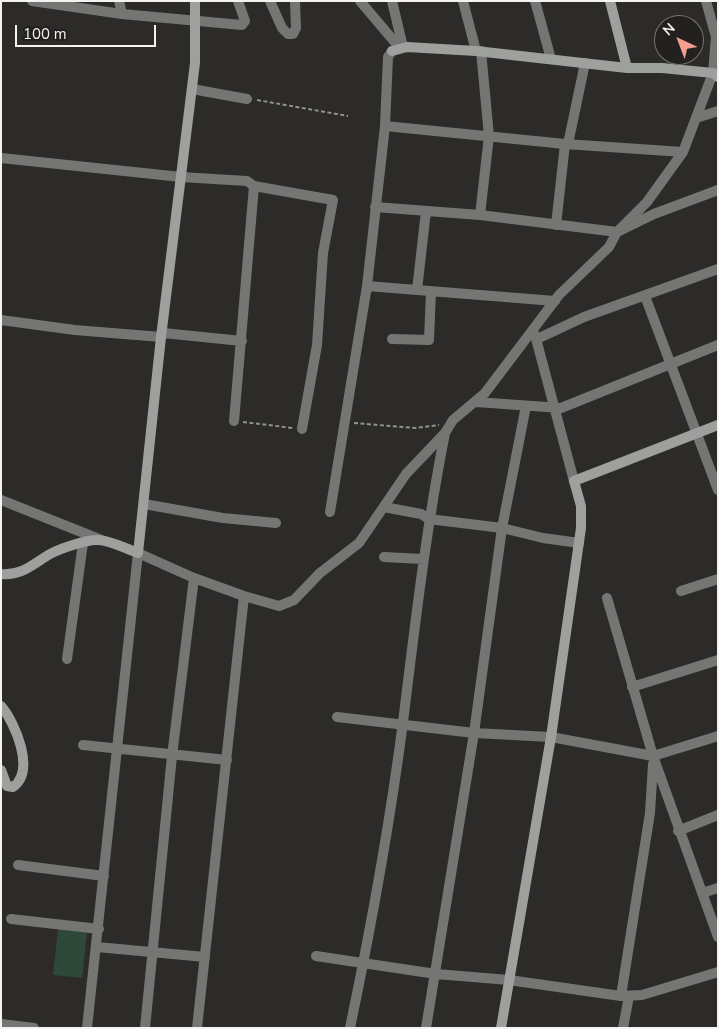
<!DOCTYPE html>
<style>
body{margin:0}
#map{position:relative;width:719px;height:1029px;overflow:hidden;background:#2c2b29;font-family:"Nunito Sans",sans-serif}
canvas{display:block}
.frame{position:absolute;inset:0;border:2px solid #f4f3f2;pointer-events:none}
.north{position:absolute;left:654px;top:15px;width:50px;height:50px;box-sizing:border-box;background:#23211f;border:1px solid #777573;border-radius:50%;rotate:317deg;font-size:14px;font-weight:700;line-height:20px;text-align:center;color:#f4f3f2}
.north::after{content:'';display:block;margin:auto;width:18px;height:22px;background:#f59d8f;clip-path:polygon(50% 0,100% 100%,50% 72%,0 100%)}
.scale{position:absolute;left:15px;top:25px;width:141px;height:22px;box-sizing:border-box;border:2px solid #f4f3f2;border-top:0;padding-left:6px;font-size:15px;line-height:18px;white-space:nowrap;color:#f4f3f2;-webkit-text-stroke:4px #23211f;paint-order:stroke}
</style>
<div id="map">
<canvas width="719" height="1029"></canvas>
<div class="frame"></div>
<div class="north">N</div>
<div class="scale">100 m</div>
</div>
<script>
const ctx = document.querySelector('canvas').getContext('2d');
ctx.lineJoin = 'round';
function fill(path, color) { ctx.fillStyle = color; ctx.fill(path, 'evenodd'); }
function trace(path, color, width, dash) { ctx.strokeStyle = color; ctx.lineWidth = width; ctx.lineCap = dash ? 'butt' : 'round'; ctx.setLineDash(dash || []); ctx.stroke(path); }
fill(new Path2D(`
 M58 929 87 933 82 978 53 975Z`), '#2e483a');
trace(new Path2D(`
 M257 100 348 116
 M243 422 293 428
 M354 423 415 428 439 425`), '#92918f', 2, [4, 2.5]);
trace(new Path2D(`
 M32 1 122 14 242 25 245 21 238 1
 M119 1 122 14
 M270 1 282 28 288 34H293L296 28 295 1
 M360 1 399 47
 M392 1 403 47
 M463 1 476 51
 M535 1 551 59
 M192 89 247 99
 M696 118 718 111
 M385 126 565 144 683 152
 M568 144 585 63
 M1 158 181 177 247 181 254 186 333 200 323 253 317 345 302 429
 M375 207 480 215 617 232 654 214 718 190
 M480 215 489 136 481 51
 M556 225 565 144
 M367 286 555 301
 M417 290 426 211
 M645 296 718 490
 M1 320 75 330 161 337
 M163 333 242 341
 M535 335 574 481
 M392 339 429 340 431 291
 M537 339 584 317 718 269
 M476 402 561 408 718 345
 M234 421 254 186
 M1 500 99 539
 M144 504 223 518 276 523
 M384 507 421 514 429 519 502 528 543 538 579 543
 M330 512 367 286 385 126 388 57 392 51
 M384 557 423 559
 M681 591 718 579
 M607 598 653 756 718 937
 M67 659 83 543
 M632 687 718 660
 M337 717 474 733 551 737 653 756 718 736
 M83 745 227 760
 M678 831 718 815
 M18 865 104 876
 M702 893 718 888
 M11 919 99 929
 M97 947 205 957
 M316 956 436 974 509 980 621 996 642 995 718 972
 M621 996 650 813 653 764
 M1 1024 34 1028
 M87 1028 138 553 194 578 244 596 279 606 294 600 320 573 359 543 406 474 445 433 453 420 485 393 559 295 609 247 617 232 647 202 683 152 713 73 716 37 706 1
 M145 1028 172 756 194 578
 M197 1028 244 596
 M350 1028C371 927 390 823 403 722 415 625 426 529 445 433
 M426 1028 474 733 502 528 526 406
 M623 1028 629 996`), '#757574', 10);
trace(new Path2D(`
 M610 1 627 68
 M392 51 407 47 476 51 627 68H662L713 73 718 77
 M1 574C22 576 33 564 50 554 59 549 88 539 98 540 110 540 126 549 138 553L161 337 195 63V1
 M1 706C15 722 36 771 13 787L7 786 1 770
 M501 1028 551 737 581 528V506L574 481 718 425`), '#9ea09e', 10);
</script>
